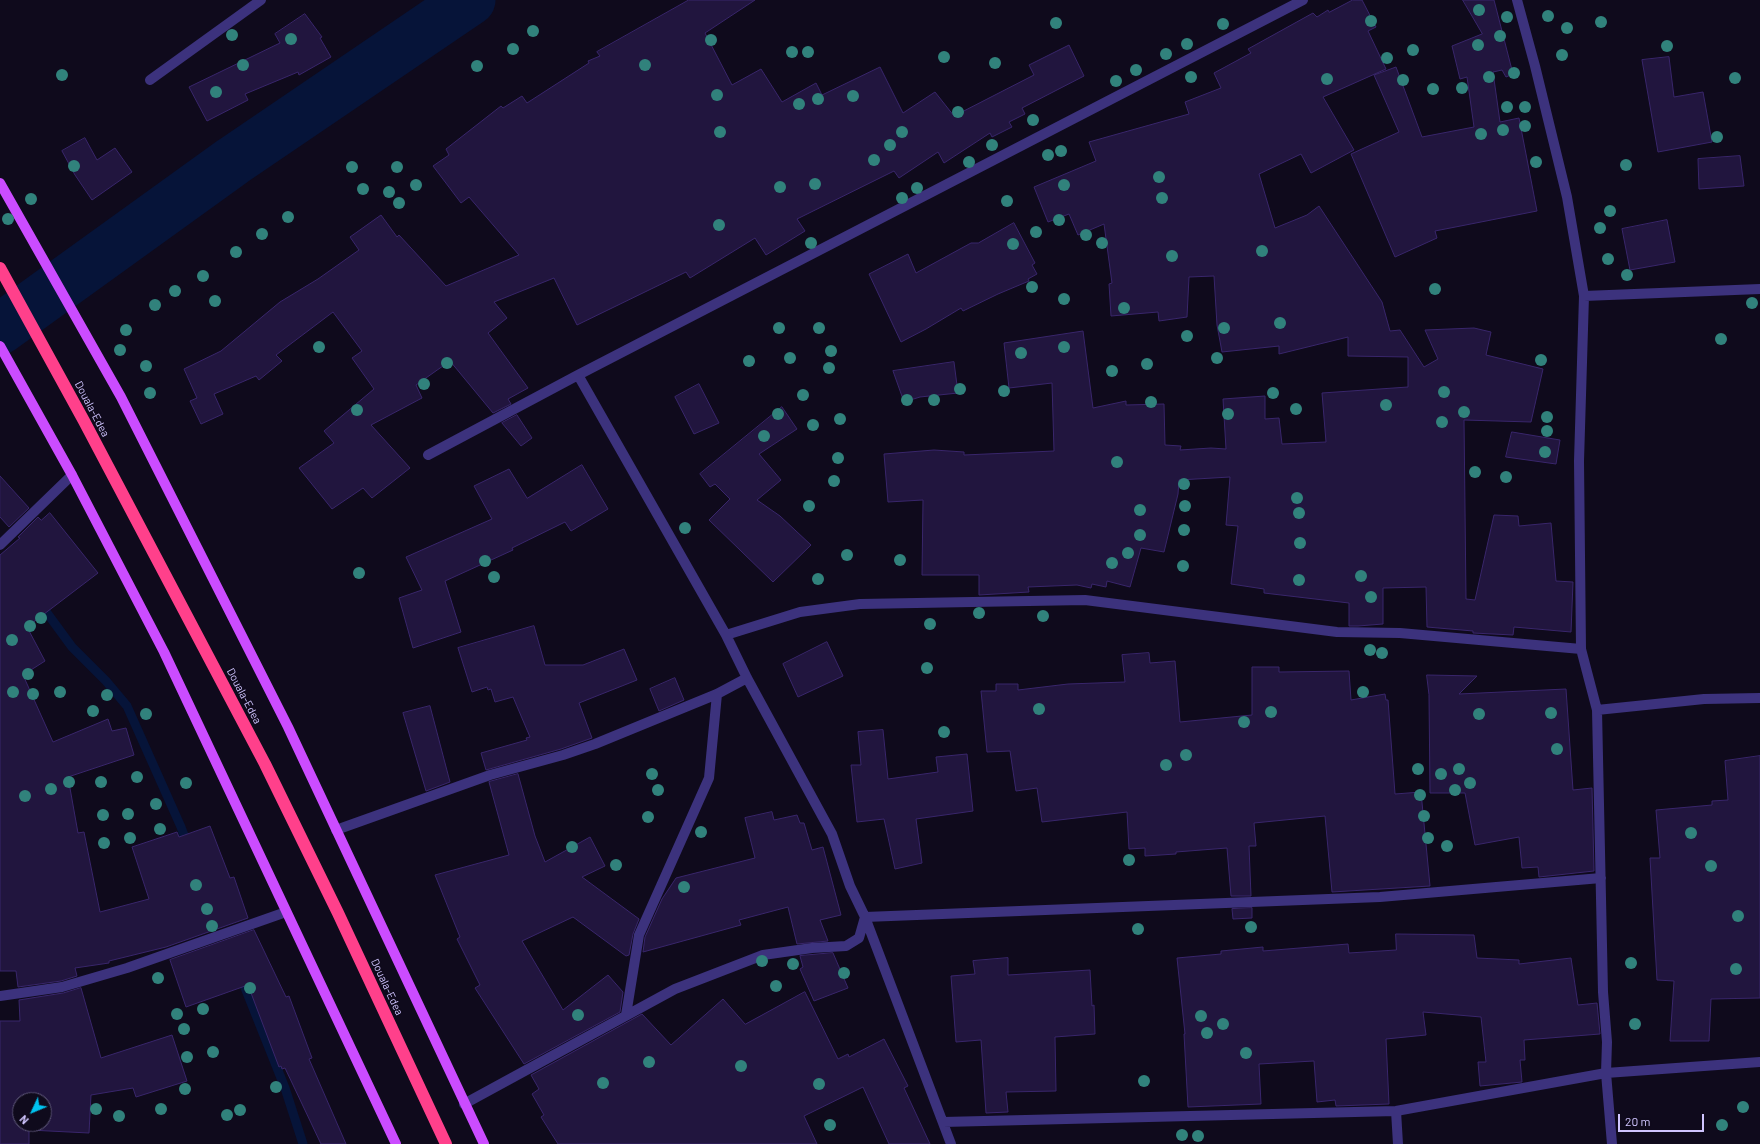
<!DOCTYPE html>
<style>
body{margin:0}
#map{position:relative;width:1760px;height:1144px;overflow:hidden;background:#0f0a1c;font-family:Barlow,sans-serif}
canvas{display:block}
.north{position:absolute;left:12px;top:1092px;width:40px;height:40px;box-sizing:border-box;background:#0f0a1c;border:1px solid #5c5577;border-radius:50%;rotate:226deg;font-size:11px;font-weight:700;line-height:16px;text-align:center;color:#d0c5ff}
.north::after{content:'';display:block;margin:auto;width:14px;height:18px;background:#00c3f0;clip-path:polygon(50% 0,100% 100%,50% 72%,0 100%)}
.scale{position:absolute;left:1618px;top:1114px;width:86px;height:18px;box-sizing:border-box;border:2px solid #d0c5ff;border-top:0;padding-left:5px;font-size:12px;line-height:14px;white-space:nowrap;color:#d0c5ff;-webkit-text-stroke:3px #0f0a1c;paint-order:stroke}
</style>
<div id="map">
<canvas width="1760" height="1144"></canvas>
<div class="north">N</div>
<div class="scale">20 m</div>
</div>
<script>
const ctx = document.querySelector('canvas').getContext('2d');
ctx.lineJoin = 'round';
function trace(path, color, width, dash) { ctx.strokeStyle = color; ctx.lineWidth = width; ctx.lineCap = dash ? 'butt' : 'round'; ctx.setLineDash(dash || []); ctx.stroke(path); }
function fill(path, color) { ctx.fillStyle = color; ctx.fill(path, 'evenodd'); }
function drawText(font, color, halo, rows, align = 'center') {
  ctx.font = font + ' Barlow,sans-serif'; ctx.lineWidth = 3; ctx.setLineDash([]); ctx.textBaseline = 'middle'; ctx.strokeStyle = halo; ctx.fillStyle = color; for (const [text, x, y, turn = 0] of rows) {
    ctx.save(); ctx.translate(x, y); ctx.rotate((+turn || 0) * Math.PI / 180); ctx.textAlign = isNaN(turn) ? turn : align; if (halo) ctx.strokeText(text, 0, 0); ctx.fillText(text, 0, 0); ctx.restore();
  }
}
trace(new Path2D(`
 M39 602 72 647 106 681 127 706 181 827 188 846
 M240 975 285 1088 303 1144`), '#061439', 9);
trace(new Path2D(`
 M0 329 233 161 470 0`), '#061439', 51);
const building = new Path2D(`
 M689 0H755L705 33 732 85 761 69 782 102 816 83 822 95 880 67 903 113 935 92 954 116 1034 75 1029 65 1069 45 1084 76 1022 108 1025 114 1009 122 1012 127 992 137 990 133 944 163 938 152 899 178 894 171 797 219 805 231 766 255 755 238 690 278 686 272 577 325 554 278 494 302 507 318 488 333 528 388 508 399 511 404 493 413 450 361 416 385 422 398 371 425 410 468 372 498 363 488 332 509 299 468 334 443 324 431 374 389 352 358 362 351 333 312 276 355 282 361 259 380 256 376 214 394 223 414 201 424 190 401 197 398 184 369 221 351 280 302 318 279 359 250 350 237 381 215 397 237 399 235 446 286 519 255 469 197 461 203 433 166 449 155 446 149 501 106 503 108 522 96 527 103 589 63 588 61 600 56 597 52Z
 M1353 0H1362L1376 27 1368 31 1386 69 1323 97 1354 150 1311 173 1301 154 1259 174 1275 228 1307 215 1319 206 1382 302 1390 331 1400 330 1424 367 1438 359 1425 330 1474 328 1491 332 1486 355 1543 369 1531 422 1464 420 1466 599 1475 600 1494 515 1518 516 1519 526 1551 523 1556 581 1573 582 1571 632 1514 627 1513 635 1473 633V631L1427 627 1426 587 1383 588V624L1358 626H1349V603L1264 593V589L1231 584 1238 526 1226 525 1230 477 1179 480 1178 494 1164 552 1141 548 1130 587 1107 581 1106 587 1092 584 1091 588 1077 585 1028 587 1029 592 979 595V575H922L923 500 888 502 884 454 934 450 964 452V455L1054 451 1052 383 1009 388 1004 343 1083 331 1093 408 1126 401V405L1164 404 1165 445 1181 446 1180 450 1211 448 1226 449 1223 399 1265 396V419L1279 418 1282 444 1326 442 1322 393 1408 387V357L1348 356V337L1279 354V346L1222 352 1217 325 1214 276 1189 277 1187 317 1159 321 1158 312 1111 316 1109 284 1112 283 1104 224 1078 235 1069 214 1048 222 1034 187 1096 161 1089 142 1189 114 1185 102 1221 88 1214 73 1251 53 1248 49 1313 13 1317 17 1328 10 1329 12Z
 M1463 0H1494L1513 74 1506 77 1502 70 1493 72 1500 122 1519 118 1537 211 1435 231 1437 238 1395 257 1351 154 1399 132 1374 75 1396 67 1422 137 1474 127 1467 77 1460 79 1452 46 1482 34Z
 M305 14 322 37 320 38 331 57 299 75 298 72 245 94 248 100 207 121 189 87 280 43 275 34Z
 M1669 57 1674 97 1703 92 1712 142 1658 152 1642 60Z
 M85 138 97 160 115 148 132 172 92 200 75 175 62 151Z
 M1740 156 1744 186 1699 189 1698 159Z
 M1667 220 1675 262 1630 270 1622 229Z
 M1014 223 1035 263 1032 265 1037 274 1028 279 1029 281 998 294 963 311 961 308 926 329 901 342 869 274 908 254 916 273 971 243H978Z
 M954 362 958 393 920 397 904 402 893 371Z
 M699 384 719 423 694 434 675 397Z
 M782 407 797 429 759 454 781 480 757 500 780 516 811 545 773 582 709 520 730 499 715 484 710 487 700 474Z
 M517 415 532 438 521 446 502 423Z
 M1512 432 1560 440 1556 464 1506 457Z
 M582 465 608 509 571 531 565 522 512 548 513 550 445 581 461 632 413 648 399 598 422 590 406 557 492 519 474 486 509 469 527 498Z
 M0 476 29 508 9 527 0 517Z
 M50 513 98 573 27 627 45 661 23 675 53 742 108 719 112 731 126 728 134 755 68 777 78 833 84 832 100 912 149 899 132 847 177 832 179 837 210 826 230 878 234 877 248 918 166 947 109 961V963L75 968 77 976 61 981 18 987 16 971H0V555L20 538 18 537 38 517 41 520Z
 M534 626 545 665H583L624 649 637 680 579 703 592 738 561 749 486 770 481 753 527 740 526 738 530 737 513 697 495 702 491 689 488 690 487 687 472 692 458 648Z
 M827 642 843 676 798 697 783 664Z
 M1149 653 1150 663 1175 661 1180 722 1252 715V667H1279V672L1349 671 1351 700 1385 694 1386 700H1388L1395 794 1421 792 1430 886 1332 892 1325 816 1254 823 1256 846H1249L1251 896H1231L1227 848 1176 852V854L1145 856V848L1129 849 1127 812 1042 822 1037 788 1016 791 1010 751 987 752 981 691H996V684H1018V690L1068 684 1125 682 1122 655Z
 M1427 675 1477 676 1459 694 1566 689 1573 790 1592 788 1594 871 1539 877 1538 867 1522 868 1519 837 1475 845 1465 793H1430L1429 695Z
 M675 678 684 700 659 711 650 689Z
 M430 706 450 782 426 791 403 713Z
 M883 730 888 779 938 772 936 757 967 754 973 811 916 819 922 863 895 869 884 819 857 822 851 765H861L858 732Z
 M1760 756V998L1711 999 1709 1041H1670L1674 981 1657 980 1650 858H1660L1656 810 1712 805V801L1728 800 1725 761Z
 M518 774 535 836 545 862 590 837 605 866 582 877 639 919 633 934 629 955 626 956 573 917 522 941 563 1010 608 975 623 992 620 1012 524 1064 475 988 480 985 457 939 460 937 435 875 509 855 489 782Z
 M772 812 774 820 797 815 800 823H804L812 850 823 847 841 915 820 920 828 941 797 944 788 907 739 920 741 925 643 952 645 937 662 899 676 878 755 858 745 818Z
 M1252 908V918L1233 919 1232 909Z
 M254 930 286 997 289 996 312 1058 309 1059 346 1144H321L285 1068 282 1069 281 1066 279 1067 248 985 186 1007 170 960Z
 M1396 934 1474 935 1477 958 1519 960V964L1571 958 1578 1005 1597 1003 1600 1034 1524 1040 1525 1060H1520L1522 1082 1480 1086 1478 1062H1486L1481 1017 1423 1012 1426 1035 1386 1039 1389 1104 1336 1106 1335 1100 1317 1102 1314 1061 1259 1064 1261 1104 1188 1107 1184 1034H1185L1177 958 1221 954V951L1263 947V951L1348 944 1349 953 1396 950Z
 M833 953 848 988 814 1001 800 969 803 967 800 956Z
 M1008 958V975L1090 970 1092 1006 1094 1005 1095 1034 1055 1037 1056 1091 1006 1092 1008 1112 986 1113 981 1040 956 1042 951 976 975 974 973 961Z
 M81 988 101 1058 172 1035 187 1081 136 1097 133 1088 91 1095 89 1133 29 1130V1144H0V1021H20L19 1000 63 993ZM20 1100H44V1124H20Z
 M805 992 838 1059 848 1054 849 1057 884 1039 908 1086 904 1088 930 1144H889L863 1087 804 1116 817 1144H558L541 1117 544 1115 532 1094 539 1089 531 1075 642 1014 671 1045 723 999 745 1024Z`);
fill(building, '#21153e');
trace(building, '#39266b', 1);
trace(new Path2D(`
 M1517 0 1535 66 1567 197 1584 296 1579 461 1581 649 1597 710 1603 992 1607 1042 1606 1073 1612 1144
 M150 80 261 0
 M1584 296 1760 289
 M578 375 726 635 747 678 832 834 850 886 865 917 951 1144
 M428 455 578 375 1303 0
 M0 545 72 475
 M726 635 800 612 860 604 1085 600 1337 632 1400 633 1581 649
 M1597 710 1704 699 1760 698
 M336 830 490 775 563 755 595 744 717 694 747 678
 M865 917 1380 897 1601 878
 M0 996 62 987 127 968 286 912
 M626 1015 639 935 709 778 717 694
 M464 1104 675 989 763 955 812 948 846 946 859 938 865 917
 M1396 1111 1398 1144
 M943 1122 1396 1111 1606 1073 1760 1062`), '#3c327d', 10);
trace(new Path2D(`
 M0 183 121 397 288 727 484 1144
 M0 346 72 475 164 652 396 1144`), '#cb4cff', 10);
trace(new Path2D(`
 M0 268 84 421 265 764 338 913 446 1144`), '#ff408b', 12);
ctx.fillStyle = '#31827c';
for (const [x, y] of [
 [1479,10],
 [1548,16],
 [1507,17],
 [1371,21],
 [1601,22],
 [1056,23],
 [1223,24],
 [1567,28],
 [533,31],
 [232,35],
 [1500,36],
 [291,39],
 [711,40],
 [1187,44],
 [1478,45],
 [1667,46],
 [513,49],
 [1413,50],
 [792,52],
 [808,52],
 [1166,54],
 [1562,55],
 [944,57],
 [1387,58],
 [995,63],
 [243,65],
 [645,65],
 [477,66],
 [1136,70],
 [1514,73],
 [62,75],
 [1191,77],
 [1489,77],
 [1735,78],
 [1327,79],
 [1403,80],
 [1116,81],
 [1462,88],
 [1433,89],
 [216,92],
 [717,95],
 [853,96],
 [818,99],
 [799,104],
 [1507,107],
 [1525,107],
 [958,112],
 [1033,120],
 [1525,126],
 [1503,130],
 [720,132],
 [902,132],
 [1481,134],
 [1717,137],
 [890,145],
 [992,145],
 [1061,151],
 [1048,155],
 [874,160],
 [969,162],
 [1536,162],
 [1626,165],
 [74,166],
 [352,167],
 [397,167],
 [1159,177],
 [815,184],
 [416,185],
 [1064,185],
 [780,187],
 [917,188],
 [363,189],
 [389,192],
 [902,198],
 [1162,198],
 [31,199],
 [1007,201],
 [399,203],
 [1610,211],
 [288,217],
 [8,219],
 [1059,220],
 [719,225],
 [1600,228],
 [1036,232],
 [262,234],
 [1086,235],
 [811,243],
 [1102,243],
 [1013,244],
 [1262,251],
 [236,252],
 [1172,256],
 [1608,259],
 [1627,275],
 [203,276],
 [1032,287],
 [1435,289],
 [175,291],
 [1064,299],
 [215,301],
 [1752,303],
 [155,305],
 [1124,308],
 [1280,323],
 [779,328],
 [819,328],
 [1224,328],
 [126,330],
 [1187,336],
 [1721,339],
 [319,347],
 [1064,347],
 [120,350],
 [831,351],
 [1021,353],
 [790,358],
 [1217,358],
 [1541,360],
 [749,361],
 [447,363],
 [1147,364],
 [146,366],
 [829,368],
 [1112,371],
 [424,384],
 [960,389],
 [1004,391],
 [1444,392],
 [150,393],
 [1273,393],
 [803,395],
 [907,400],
 [934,400],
 [1151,402],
 [1386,405],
 [1296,409],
 [357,410],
 [1464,412],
 [778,414],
 [1228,414],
 [1547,417],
 [840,419],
 [1442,422],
 [813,425],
 [1547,431],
 [764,436],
 [1545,452],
 [838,458],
 [1117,462],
 [1475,472],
 [1506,477],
 [834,481],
 [1184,484],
 [1297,498],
 [809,506],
 [1185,506],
 [1140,510],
 [1299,513],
 [685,528],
 [1184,530],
 [1140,535],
 [1300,543],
 [1128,553],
 [847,555],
 [900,560],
 [485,561],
 [1112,563],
 [1183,566],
 [359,573],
 [1361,576],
 [494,577],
 [818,579],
 [1299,580],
 [1371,597],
 [979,613],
 [1043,616],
 [41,618],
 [930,624],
 [30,626],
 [12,640],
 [1370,650],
 [1382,653],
 [927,668],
 [28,674],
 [13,692],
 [60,692],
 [1363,692],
 [33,694],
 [107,695],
 [1039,709],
 [93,711],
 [1271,712],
 [1551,713],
 [146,714],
 [1479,714],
 [1244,722],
 [944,732],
 [1557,749],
 [1186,755],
 [1166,765],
 [1418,769],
 [1459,769],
 [652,774],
 [1441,774],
 [137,777],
 [69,782],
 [101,782],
 [186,783],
 [1470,783],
 [51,789],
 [658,790],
 [1455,790],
 [1420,795],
 [25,796],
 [156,804],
 [128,814],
 [103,815],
 [1424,816],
 [648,817],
 [160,829],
 [701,832],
 [1691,833],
 [130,838],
 [1428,838],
 [104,843],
 [1447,846],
 [572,847],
 [1129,860],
 [616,865],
 [1711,866],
 [196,885],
 [684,887],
 [207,909],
 [1738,916],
 [212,926],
 [1251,927],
 [1138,929],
 [762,961],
 [1631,963],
 [793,964],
 [1736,969],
 [844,973],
 [158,978],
 [776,986],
 [250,988],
 [203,1009],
 [177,1014],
 [578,1015],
 [1201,1016],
 [1223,1024],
 [1635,1024],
 [184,1029],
 [1207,1033],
 [213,1052],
 [1246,1053],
 [187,1057],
 [649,1062],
 [741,1066],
 [1144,1081],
 [603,1083],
 [819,1084],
 [276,1087],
 [185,1089],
 [1743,1107],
 [96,1109],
 [161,1109],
 [240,1110],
 [227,1115],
 [119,1116],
 [830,1125],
 [1722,1125],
 [1182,1135],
 [1198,1136]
]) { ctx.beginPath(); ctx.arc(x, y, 6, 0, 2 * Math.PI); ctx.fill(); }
drawText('11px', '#d0c5ff', '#0f0a1c', [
 ["Douala-Edea",92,409,62],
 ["Douala-Edea",244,696,62],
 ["Douala-Edea",387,987,65]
]);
</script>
